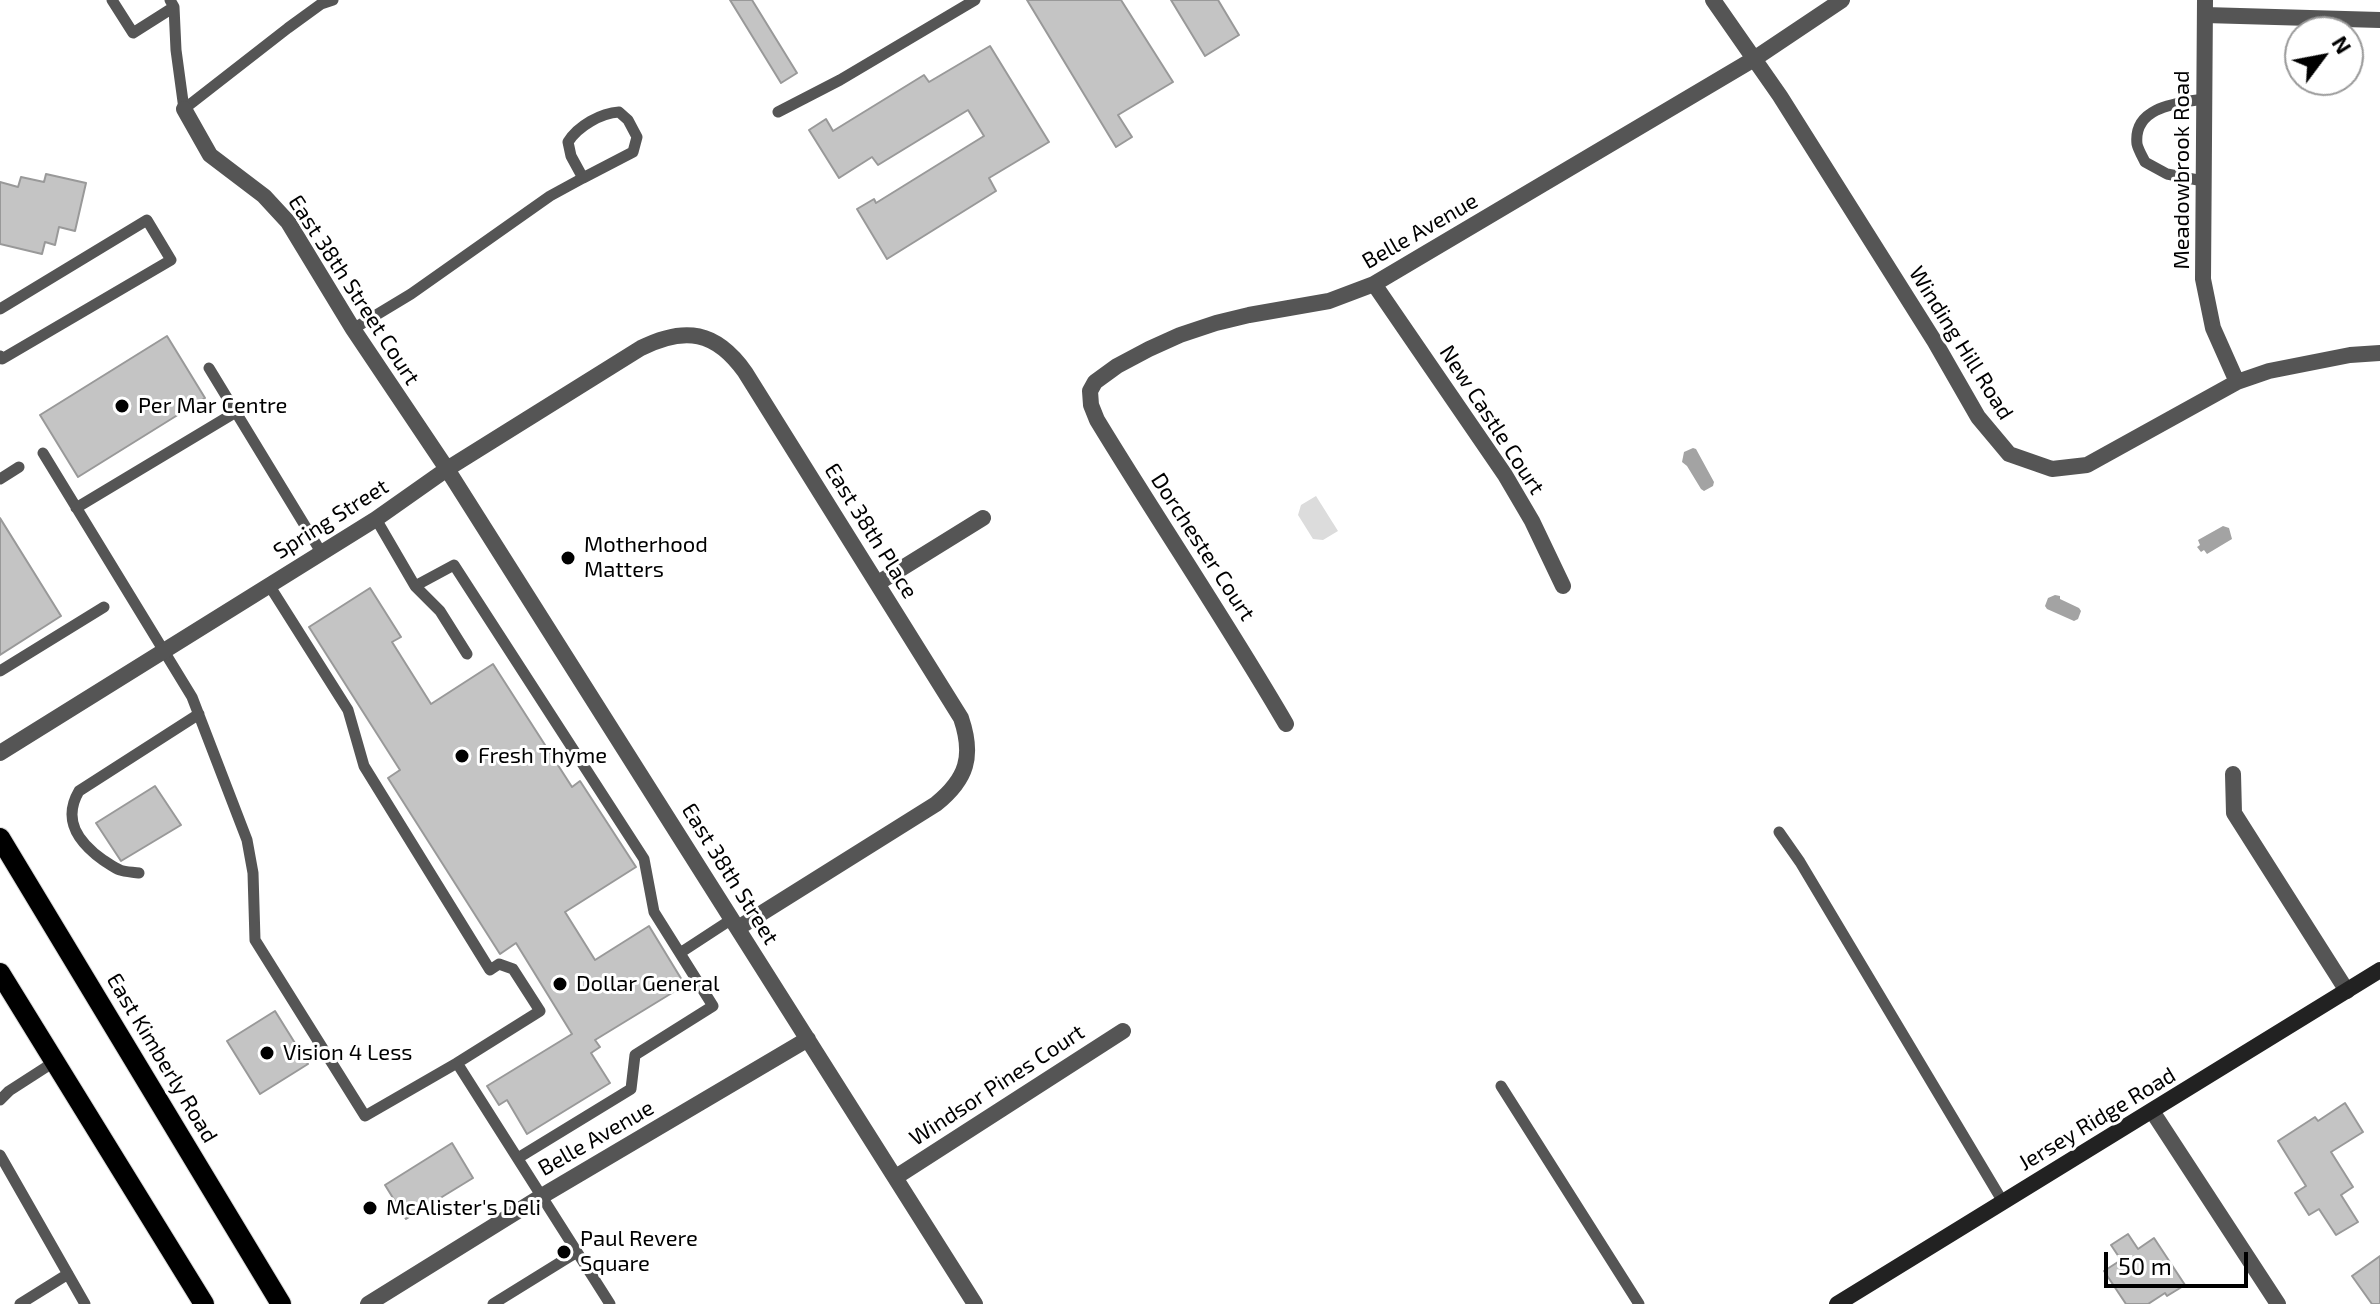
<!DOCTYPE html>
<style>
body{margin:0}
#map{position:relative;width:2380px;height:1304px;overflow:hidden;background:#fff;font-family:"Exo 2",sans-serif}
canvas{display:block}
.north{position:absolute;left:2284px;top:16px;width:80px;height:80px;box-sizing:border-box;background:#fff;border:2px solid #999;border-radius:50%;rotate:58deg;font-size:22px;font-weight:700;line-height:32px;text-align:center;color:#000}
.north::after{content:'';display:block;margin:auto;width:28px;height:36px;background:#000;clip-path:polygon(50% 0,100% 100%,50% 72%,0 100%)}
.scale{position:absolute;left:2104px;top:1252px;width:144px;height:36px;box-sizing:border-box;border:4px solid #000;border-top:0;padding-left:10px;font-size:24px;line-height:28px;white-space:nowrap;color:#000;-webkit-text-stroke:6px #fff;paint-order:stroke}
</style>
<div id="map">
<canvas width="2380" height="1304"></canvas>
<div class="north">N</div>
<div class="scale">50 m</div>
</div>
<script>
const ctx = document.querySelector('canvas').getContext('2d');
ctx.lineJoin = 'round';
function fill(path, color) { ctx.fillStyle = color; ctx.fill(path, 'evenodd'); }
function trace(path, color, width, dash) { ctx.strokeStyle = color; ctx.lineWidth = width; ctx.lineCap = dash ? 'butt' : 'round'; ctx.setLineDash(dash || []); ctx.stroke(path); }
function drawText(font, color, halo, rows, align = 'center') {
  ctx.font = font + ' "Exo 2",sans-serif'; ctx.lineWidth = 6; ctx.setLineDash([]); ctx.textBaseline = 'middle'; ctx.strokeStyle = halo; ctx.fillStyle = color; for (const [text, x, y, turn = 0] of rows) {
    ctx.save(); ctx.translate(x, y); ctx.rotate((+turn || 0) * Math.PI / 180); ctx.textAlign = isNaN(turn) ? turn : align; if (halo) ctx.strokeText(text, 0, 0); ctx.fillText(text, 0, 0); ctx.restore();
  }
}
fill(new Path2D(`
 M1316 496 1338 531 1323 540 1313 539 1298 515 1301 505Z`), '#dcdcdc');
fill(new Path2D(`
 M1693 448 1696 449 1714 482 1713 486 1704 491 1701 489 1687 466 1682 462 1684 452Z
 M2223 526 2229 528 2232 539 2207 554 2204 550 2201 552 2197 547 2200 545 2198 540Z
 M2055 595 2060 596V599L2079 608 2081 611 2078 619 2074 621 2047 609 2045 606 2048 598Z`), '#a3a3a3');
const building = new Path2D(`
 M730 0H752L797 73 781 83Z
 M1027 0H1121L1173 82 1118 115 1132 137 1116 147Z
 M1171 0H1218L1239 35 1205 56Z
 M990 46 1049 142 989 178 996 191 887 259 857 209 874 199 876 203 984 136 968 110 878 165 872 157 839 178 809 130 826 119 833 131 924 75 929 82Z
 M46 174 86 183 75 231 59 227 55 245 45 242 42 254 0 244V182L18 187 21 177 44 182Z
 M167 336 205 398 78 477 40 415Z
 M0 518 61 616 0 655Z
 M370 588 401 637 392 642 431 704 493 664 572 787 580 781 636 867 565 912 595 960 649 926 685 985 595 1040 600 1047 591 1053 610 1083 527 1134 507 1100 499 1105 487 1086 572 1034 516 943 500 954 388 778 400 770 309 627Z
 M155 786 181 825 121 861 96 823Z
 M275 1011 308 1064 260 1094 227 1041Z
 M2345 1103 2363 1132 2331 1152 2353 1187 2341 1195 2358 1222 2336 1235 2319 1209 2309 1215 2295 1193 2306 1186 2278 1141 2315 1117 2318 1121Z
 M452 1143 473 1178 406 1219 385 1185Z
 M2128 1234 2138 1249 2154 1238 2185 1285 2167 1296 2165 1293 2148 1304H2126L2104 1271 2121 1260 2111 1245Z
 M2380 1256V1304H2372L2352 1276Z`);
fill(building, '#c4c4c4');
trace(building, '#999', 2);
const primary = new Path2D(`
 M0 838 281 1304
 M0 973 204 1304`);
trace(primary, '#dbdbdb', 22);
trace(new Path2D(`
 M112 0 133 33 174 7
 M170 0 174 7 176 50 184 109
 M184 109 288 28 321 4 333 0
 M619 112 628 120 637 137 633 152 583 178 571 156 568 142C578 126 601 113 619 112Z
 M778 112 840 80 975 0
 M2203 181 2167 174 2145 162C2142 156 2138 149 2137 144 2133 106 2179 103 2204 99
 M0 309 147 220 171 260 2 359 0 356
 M353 329 411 294 550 196 583 178
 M209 368 321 552
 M43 453 192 697 247 840 253 873 255 940 365 1116 457 1063 540 1011 513 969 499 964 490 970 364 766 348 710 269 585
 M0 479 19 467
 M76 508 236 412
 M376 519 415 586 440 611 467 654
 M415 586 454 565 644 859 654 912 713 1006 635 1055 631 1089 518 1158
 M0 671 104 607
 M1779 832 1800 862 2003 1202
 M139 873C133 872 125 872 120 870 114 868 108 863 103 860 78 842 62 820 79 791L199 714
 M680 953 732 919
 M457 1063 610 1304
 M1501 1086 1639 1304
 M0 1100 9 1091 54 1062
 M0 1155 85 1304
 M20 1304 68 1274
 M493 1304 577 1252`), '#555', 11);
trace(new Path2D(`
 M1713 0 1780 96 1935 342 1978 417 2009 454 2052 469 2087 465 2237 382 2269 371 2350 355 2380 353
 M2205 0 2203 279 2213 328 2237 382
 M2205 15 2380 20
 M184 109 210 155 264 196 288 222 353 329 447 469 975 1304
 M1374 284 1505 475 1532 521 1563 586
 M878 583 983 518
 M1286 724C1226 621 1159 522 1097 420L1091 405 1090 391 1095 382 1117 366 1149 349 1180 335 1216 323 1249 315 1329 301 1374 284 1754 59 1842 0
 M0 753 376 519 447 469 641 348C685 326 716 331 745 372L961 718C974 756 967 779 936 804L738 928
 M2233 774 2234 813 2347 991
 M2152 1111 2278 1304
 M896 1177 1123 1031
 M368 1304 542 1196 808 1039`), '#555', 16);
trace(new Path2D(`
 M1837 1304 2380 970`), '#222', 16);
trace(primary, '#000', 20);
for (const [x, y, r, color] of [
 [122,406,8,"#000"],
 [568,558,8,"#000"],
 [462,756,8,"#000"],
 [560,984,8,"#000"],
 [267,1053,8,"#000"],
 [370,1208,8,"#000"],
 [564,1252,8,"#000"]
]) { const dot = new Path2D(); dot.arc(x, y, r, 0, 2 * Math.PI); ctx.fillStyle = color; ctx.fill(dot); trace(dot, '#fff', 3); }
drawText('22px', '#000', '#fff', [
 ["Meadowbrook Road",2182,170,-90],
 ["Belle Avenue",1420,231,-30],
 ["East 38th Street Court",354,290,57],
 ["Winding Hill Road",1961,343,58],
 ["New Castle Court",1492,420,57],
 ["Spring Street",331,519,-32],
 ["East 38th Place",871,531,58],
 ["Dorchester Court",1203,547,57],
 ["East 38th Street",730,874,58],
 ["East Kimberly Road",162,1058,59],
 ["Windsor Pines Court",997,1085,-33],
 ["Jersey Ridge Road",2097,1119,-31],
 ["Belle Avenue",596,1138,-30]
]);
drawText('22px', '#000', '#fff', [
 ["Per Mar Centre",138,406],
 ["Motherhood",584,545],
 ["Matters",584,570],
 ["Fresh Thyme",478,756],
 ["Dollar General",576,984],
 ["Vision 4 Less",283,1053],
 ["McAlister's Deli",386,1208],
 ["Paul Revere",580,1239],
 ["Square",580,1264]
], 'left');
</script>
